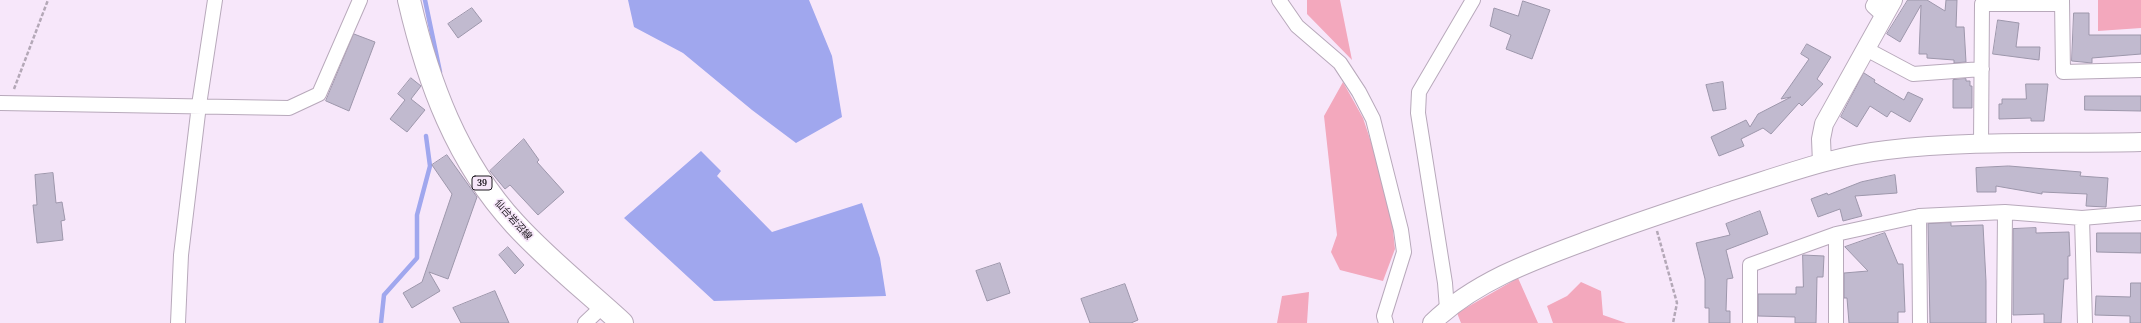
<!DOCTYPE html>
<meta charset="utf-8">
<style>
body{margin:0}
canvas{display:block;background:#f7e7fa}
</style>
<canvas width="2141" height="323"></canvas>
<script>
const ctx = document.querySelector('canvas').getContext('2d');
ctx.lineJoin = 'round';
function fill(path, color) { ctx.fillStyle = color; ctx.fill(path, 'evenodd'); }
function trace(path, color, width, dash) { ctx.strokeStyle = color; ctx.lineWidth = width; ctx.lineCap = dash ? 'butt' : 'round'; ctx.setLineDash(dash || []); ctx.stroke(path); }
function drawText(font, color, halo, rows, align = 'center') {
  ctx.font = font + ' "Noto Serif","Noto Sans JP",serif'; ctx.lineWidth = 3.5; ctx.setLineDash([]); ctx.textBaseline = 'middle'; ctx.strokeStyle = halo; ctx.fillStyle = color; for (const [text, x, y, turn = 0] of rows) {
    ctx.save(); ctx.translate(x, y); ctx.rotate((+turn || 0) * Math.PI / 180); ctx.textAlign = isNaN(turn) ? turn : align; if (halo) ctx.strokeText(text, 0, 0); ctx.fillText(text, 0, 0); ctx.restore();
  }
}
fill(new Path2D(`
 M1307 0H1340L1352 60 1307 14Z
 M2098 0H2141V28L2098 31Z
 M1343 82 1363 118 1378 163 1392 221 1395 249 1383 281 1340 270 1331 252 1337 235 1324 116Z
 M1518 278 1538 323H1461L1457 313Z
 M1581 282 1601 291 1603 315 1626 323H1553L1547 306 1567 296Z
 M1309 292 1307 323H1277L1282 296Z`), '#f3a8bd');
fill(new Path2D(`
 M628 0H809L832 56 842 117 796 143 752 110 683 53 634 27Z
 M701 151 721 171 717 176 772 232 862 203 880 258 886 296 714 301 624 218Z`), '#a0a7ee');
trace(new Path2D(`
 M425 0 440 72
 M381 323 384 295 417 258V215L430 166 426 136`), '#a0a7ee', 4.5);
const building = new Path2D(`
 M1908 0H1927L1945 11 1946 0H1957L1956 27H1964L1966 62 1954 63V60L1927 58V54H1919L1921 5 1900 42 1887 34Z
 M1523 1 1550 10 1532 59 1506 49 1511 35 1490 26 1494 8 1518 16Z
 M472 8 482 21 458 38 448 24Z
 M2074 13H2089V35H2141V54L2092 58V63L2072 61Z
 M1998 20 2019 23 2016 47H2040L2039 60 1993 54Z
 M354 34 375 42 349 111 326 101Z
 M1807 44 1831 57 1817 79 1823 84 1802 106 1799 103 1771 134 1763 128 1741 139 1744 146 1719 156 1711 137 1746 120 1750 127 1758 114 1791 97 1781 99 1809 59 1801 54Z
 M1864 73 1875 80 1874 82 1904 100 1908 92 1923 99 1910 122 1891 111 1887 117 1870 106 1857 127 1841 117Z
 M411 78 421 86 411 99 425 110 407 132 390 119 405 100 398 94Z
 M1966 79V81H1970V86H1972V108H1953V80Z
 M1723 82 1726 109 1713 111 1706 85Z
 M2026 84H2048L2044 121H2031V118L1999 119V104H2002V99H2026Z
 M2085 96H2141V111L2085 110Z
 M524 139 539 160 537 162 564 192 538 215 510 185 505 189 490 171Z
 M447 155 477 197 448 279 429 272 440 291 412 308 403 293 422 282 452 194 432 165Z
 M2009 166 2081 172 2080 176 2108 178 2106 207 2086 206 2087 194 2042 192V194L1996 186V192H1977L1976 168Z
 M53 173 56 203 62 202 65 220 61 221 63 240 37 243 33 205H37L35 175Z
 M1895 175 1897 193 1855 196 1862 216 1843 221 1840 209 1818 217 1811 199 1827 193 1828 195 1861 182Z
 M1760 211 1768 234 1726 250 1733 278 1727 279 1726 311H1730V323H1709V308H1705V279L1696 243 1730 235 1726 224Z
 M1951 223V226L1983 225 1986 281V323H1930L1928 224Z
 M2036 228V233L2069 232 2070 256H2068V279H2064L2061 323H2044V314L2013 315V229Z
 M1885 233 1898 264H1903L1905 312H1898V323H1849L1847 298H1844V273L1868 271 1845 247Z
 M2097 233H2141V253L2097 252Z
 M508 247 524 265 515 274 499 255Z
 M1803 255 1824 256 1823 277H1817L1816 323H1795V317L1758 316V294H1796V287H1803Z
 M1000 263 1010 293 987 301 976 271Z
 M2131 283H2141V323H2130V316L2095 315 2096 296 2130 297Z
 M1125 284 1138 320 1131 323H1090L1081 299Z
 M495 291 509 323H461L453 308Z`);
fill(building, '#c1bacf');
trace(building, '#9d97ab', 1);
const minor = new Path2D(`
 M1279 0 1297 26 1340 63 1359 92 1373 119 1401 230 1404 252 1384 316 1386 323
 M1876 0 1873 6 1884 16
 M2062 0 2063 72 2141 70
 M1866 49 1913 74 1982 69
 M0 103 289 108 319 94 360 0
 M1981 144 1982 4H2062
 M1919 216 1920 323
 M2082 218 2085 323
 M1836 234V323
 M1447 309 1445 283 1418 113 1419 92 1473 0
 M178 323 181 255 199 105 215 0
 M585 323 603 306
 M1750 323V265L1836 234 1919 216 2005 212 2082 218 2141 213
 M2004 323 2005 212`);
const tertiary = new Path2D(`
 M1822 163 1821 139 1824 124 1893 0
 M1432 323C1474 282 1532 261 1586 241 1633 223 1680 208 1728 192 1780 176 1832 156 1887 150 1971 140 2056 144 2141 142`);
const primary = new Path2D(`
 M409 0C428 82 457 161 515 224 548 260 586 290 622 323`);
trace(minor, '#b8a9bb', 16);
trace(tertiary, '#b8a9bb', 20);
trace(primary, '#b8a9bb', 24);
trace(new Path2D(`
 M14 89 48 0
 M1657 231 1677 303 1673 323`), '#b4a8b7', 2.5, [4, 2]);
trace(minor, '#fff', 14);
trace(tertiary, '#fff', 18);
trace(primary, '#fff', 22);
for (const [x, y, w] of [
 [482,183,20]
]) { const box = new Path2D(); box.roundRect(x - w / 2, y - 7, w, 14, 3); ctx.fillStyle = '#f7e7fa'; ctx.fill(box); trace(box, '#1d181f', 1); }
drawText('bold 9px', '#1d181f', null, [
 ["39",482,183]
]);
drawText('10px', '#1d181f', '#f7e7fa', [
 ["仙台岩沼線",513,220,48]
]);
</script>
